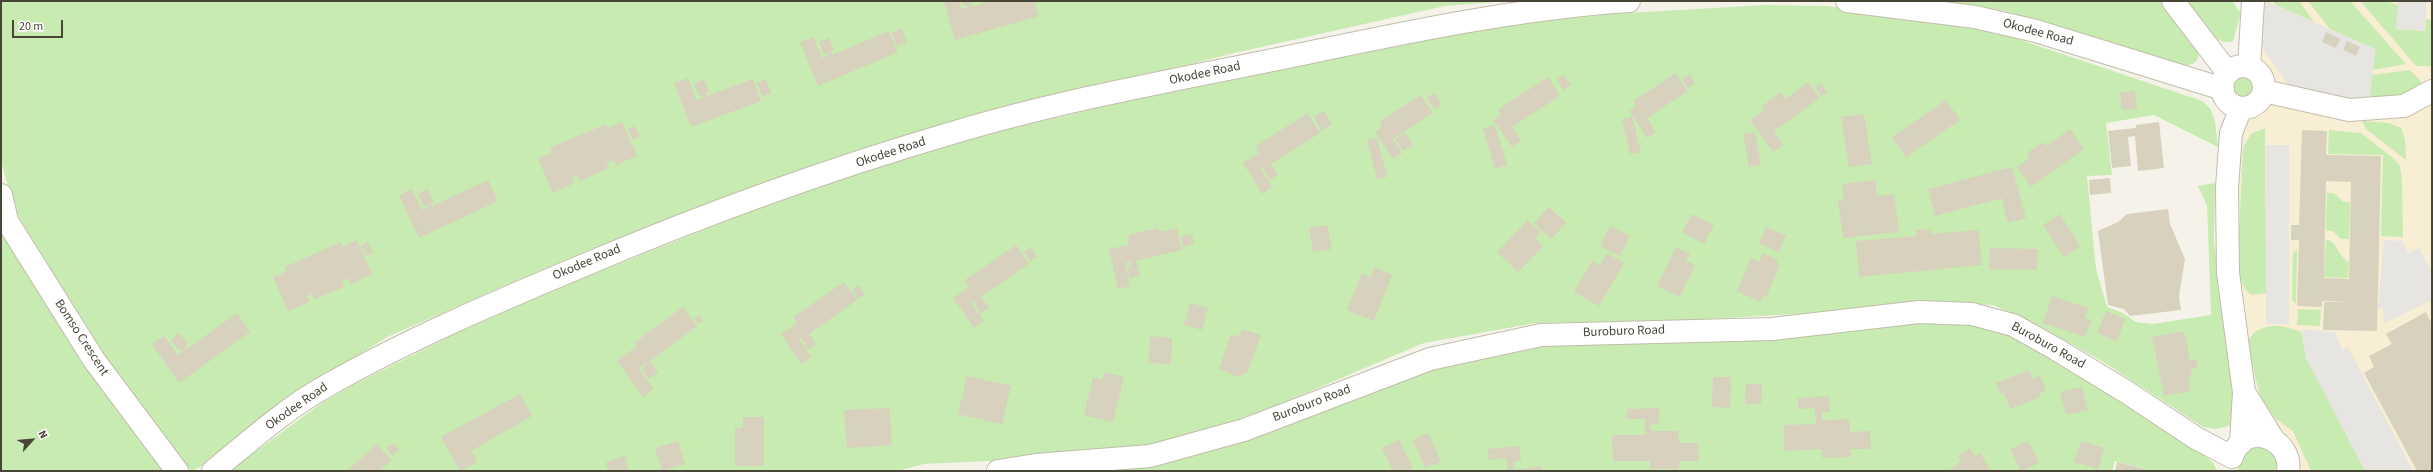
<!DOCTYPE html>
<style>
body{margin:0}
#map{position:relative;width:2433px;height:472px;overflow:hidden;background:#f5f3e9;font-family:"Source Sans 3",sans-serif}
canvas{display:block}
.frame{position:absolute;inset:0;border:2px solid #494537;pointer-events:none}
.north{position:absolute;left:12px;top:420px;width:40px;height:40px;-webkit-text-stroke:3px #fff;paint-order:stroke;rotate:63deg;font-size:11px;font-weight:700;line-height:16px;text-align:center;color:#494537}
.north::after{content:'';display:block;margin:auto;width:14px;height:18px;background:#494537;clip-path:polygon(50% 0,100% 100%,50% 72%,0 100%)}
.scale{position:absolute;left:12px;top:20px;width:51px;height:18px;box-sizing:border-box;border:2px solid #494537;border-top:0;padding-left:5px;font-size:12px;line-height:14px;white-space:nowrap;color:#494537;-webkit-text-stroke:3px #fff;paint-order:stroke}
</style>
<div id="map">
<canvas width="2433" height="472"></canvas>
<div class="frame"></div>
<div class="north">N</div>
<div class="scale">20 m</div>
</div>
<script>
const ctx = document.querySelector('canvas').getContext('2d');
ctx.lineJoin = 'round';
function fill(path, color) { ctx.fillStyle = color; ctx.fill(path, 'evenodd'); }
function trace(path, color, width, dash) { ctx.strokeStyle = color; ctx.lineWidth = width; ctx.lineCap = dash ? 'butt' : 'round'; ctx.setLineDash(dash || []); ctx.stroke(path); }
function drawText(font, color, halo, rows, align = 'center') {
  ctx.font = font + ' "Source Sans 3",sans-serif'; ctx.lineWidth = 3.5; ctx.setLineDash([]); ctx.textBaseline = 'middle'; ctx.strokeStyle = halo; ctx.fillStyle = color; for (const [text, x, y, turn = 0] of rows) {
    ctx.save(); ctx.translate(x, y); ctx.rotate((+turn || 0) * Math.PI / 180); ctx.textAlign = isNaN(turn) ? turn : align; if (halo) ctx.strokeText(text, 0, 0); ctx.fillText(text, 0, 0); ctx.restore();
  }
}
fill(new Path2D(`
 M2256 1H2432V471H2303L2253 395 2235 288 2236 157Z`), '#f7eed4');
fill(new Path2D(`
 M1 1H1506L1445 6 1230 54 922 134 725 197 528 276 387 337 320 380 219 458 191 471 163 439 65 301 14 207 1 161Z
 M1943 1H2165L2199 51C2199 64 2191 66 2180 65L2055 28 2006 11Z
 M2188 1H2232L2241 13 2233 41C2212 48 2198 15 2188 1Z
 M2274 1H2299L2314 22 2274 4Z
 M2308 1H2350L2406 64 2373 70 2375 49 2330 29Z
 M2364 1H2385L2398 5 2397 29 2425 31 2426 19 2432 20 2431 66H2416L2363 4Z
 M1764 5 1825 6 1941 17 1994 31 2202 101 2210 108 2215 121 2218 147 2154 115 2106 123 2112 175 2087 176 2096 269 2107 307 2123 313 2136 322 2153 324 2211 315 2207 205 2198 186 2215 183 2214 242 2237 416 2229 426 2215 429 2203 427 2105 363 2038 325 1993 305 1924 301 1829 312 1691 320 1536 323 1424 343 1280 404 1161 447 1050 458 924 464 898 471H229L323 402 355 384 505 309 744 214 859 172 996 132 1157 94 1452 31 1612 14Z
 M2244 69 2256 74C2265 85 2263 98 2250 105H2237L2228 96 2232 73Z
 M2410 70 2424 85 2401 97 2369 101 2372 75Z
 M2362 121 2389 123 2401 128 2405 139 2406 160 2366 129Z
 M2265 128 2266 293 2251 295 2245 289 2241 281 2238 259 2243 148 2251 134Z
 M2329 130 2361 133 2393 158 2400 166 2402 180 2403 237 2381 236 2383 155 2328 154Z
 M2327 193H2334L2342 201 2350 203 2349 239H2341L2333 231H2326Z
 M3 231 166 471H1V232Z
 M2326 239C2338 242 2338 257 2349 262L2348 278 2324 277Z
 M2297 249 2296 304 2292 300 2293 253Z
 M2298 309 2321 310 2320 326 2297 325Z
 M1922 322 1986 324 2052 355 2195 447 2214 464 2217 471H2153L2115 461 2112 471H1082L1432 370 1547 346Z
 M2271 326H2281L2302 332 2306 359 2311 365 2365 471H2311L2293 431 2276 419 2261 399 2247 344C2252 331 2258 329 2271 326Z
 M2270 442 2284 471H2238L2237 463 2242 449Z`), '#c8ebb1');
fill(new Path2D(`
 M2256 1H2266L2375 49 2369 105 2309 97 2287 83 2253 34Z
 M2398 1H2427L2425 31 2396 29Z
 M2266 145H2289V324H2266Z
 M2384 240 2403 241 2408 253 2420 248 2432 274V300L2384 323 2383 309 2378 308Z
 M2302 329 2335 332 2342 349 2348 347 2413 471H2365L2306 358Z`), '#e7e5e1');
fill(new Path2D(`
 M944 1H959L962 9 968 8 967 5 964 6 962 1H974L971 4 972 7 992 1H1034L1039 16 955 40Z
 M902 29 907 42 897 46 892 33Z
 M889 31 898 52 818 86 800 42 813 37 822 58 828 56V53L824 55 819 42 829 38 834 50 831 51 832 55Z
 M2326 32 2340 39 2336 48 2322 42Z
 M2347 41 2360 47 2356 56 2343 50Z
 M1676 73 1688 91 1647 118 1656 132 1647 138 1629 111 1636 106 1633 101Z
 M1690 74 1695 83 1688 88 1682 79Z
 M1564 75 1571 85 1563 90 1557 79Z
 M1548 77 1560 96 1512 127 1521 141 1512 147 1493 120 1501 115 1498 110Z
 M688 78 696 100 703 98 702 95 698 96 694 83 704 79 709 92 705 93 707 96 753 79 761 101 691 127 674 83Z
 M766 79 771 93 762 96 757 83Z
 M1808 82 1820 98 1774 131 1783 145 1773 152 1750 120 1764 110 1761 107 1781 92 1786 99Z
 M1821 83 1827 92 1821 96 1815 87Z
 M2135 91 2137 109 2122 110 2120 92Z
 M1435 93 1442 105 1434 109 1427 98Z
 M1421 95 1433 113 1393 139 1402 153 1393 159 1375 132 1382 127 1379 122Z
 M1946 100 1960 120 1906 157 1892 137Z
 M1324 111 1332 124 1322 131 1314 117Z
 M1308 113 1320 133 1271 164 1278 175 1269 180 1263 168 1261 169 1272 187 1262 194 1243 163 1259 153 1256 146Z
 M1864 114 1872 164 1849 167 1841 117Z
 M1632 117 1641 152 1630 154 1622 119Z
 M622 122 637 156 616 165 613 160 606 163 609 168 580 181 577 176 572 178 575 183 553 193 538 158 552 153 550 148 606 124 608 128Z
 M2159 122 2164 168 2138 171 2135 136 2128 137 2131 166 2112 168 2108 131 2136 128V125Z
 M1495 125 1507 165 1495 169 1483 128Z
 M635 126 640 136 633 140 627 129Z
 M2070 129 2084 149 2031 187 2017 167 2030 158 2027 153 2043 142 2046 146Z
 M2302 130 2327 131 2326 155 2381 156 2377 331 2323 330 2324 302H2350L2322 301V307L2297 306 2299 240H2291V225H2299ZM2326 181 2351 182 2349 279 2324 278Z
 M1755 132 1761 165 1749 167 1743 134Z
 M1405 133 1413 145 1403 151 1395 139Z
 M1377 138 1387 177 1377 179 1367 140Z
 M2012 167 2026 218 2008 223 2002 198 1935 216 1928 189Z
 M2110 178 2111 193 2090 195 2089 180Z
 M488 180 498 201 419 238 399 195 412 189 422 210 428 208 427 205 424 207 418 194 428 189 434 202 431 203 432 206Z
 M1875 180 1877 196 1894 194 1899 232 1843 238 1838 200H1843L1842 184Z
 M1549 207 1566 223 1551 239 1534 223Z
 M2168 209 2170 224 2185 259 2179 296 2181 310 2130 316 2124 309 2108 305 2098 231 2118 222 2127 214Z
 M1692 214 1714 225 1704 244 1682 232Z
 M2060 214 2080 246 2064 257 2043 225Z
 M1528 220 1541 232 1535 238 1543 246 1518 272 1497 252Z
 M1327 225 1332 249 1313 252 1309 228Z
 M1610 226 1630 236 1620 256 1600 246Z
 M1766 227 1786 235 1779 252 1759 243Z
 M1158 228 1159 232 1177 228 1182 250 1136 261 1140 276 1130 278 1127 266 1131 265V262L1125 263 1130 286 1118 289 1109 249 1128 245 1129 235Z
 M1931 229V234L1978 230 1982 265 1859 277 1856 241 1917 236 1916 230Z
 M1192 234 1194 244 1183 247 1181 236Z
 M357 240 372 274 351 284 348 278 342 281 344 287 315 299 312 294 307 296 310 302 288 311 273 277 287 271 285 267 341 242 343 247Z
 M368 242 373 253 366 256 361 245Z
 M1016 245 1029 264 981 297 989 308 980 314 974 301 971 303 984 321 974 328 953 298 969 287 965 280Z
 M1030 247 1037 256 1030 261 1024 252Z
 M1676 247 1690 254 1686 261 1695 265 1680 297 1657 286Z
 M1990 248 2038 249 2037 270 1989 269Z
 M1607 253 1624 263 1599 306 1574 292 1592 261 1600 265Z
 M1763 253 1778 260 1777 264 1780 265 1766 297 1763 296 1760 302 1737 291 1751 258 1759 261Z
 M1375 267 1392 275 1374 321 1347 310 1362 273 1371 277Z
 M844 282 857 300 809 334 816 344 808 350 802 338 799 339 811 357 801 364 781 334 797 323 793 317Z
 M859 285 865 295 858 299 852 290Z
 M2052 296 2088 308 2085 318 2091 320 2085 337 2043 323Z
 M1190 303 1208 308 1202 330 1184 325Z
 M683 307 697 326 650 361 658 372 649 379 642 369 646 366 645 364 639 368 654 389 643 397 617 361 637 346 634 343Z
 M2106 311 2125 319 2117 341 2097 333Z
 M2426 312 2430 321 2432 320V471H2417L2364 373 2374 367 2369 356 2392 344 2386 334Z
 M237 313 250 332 179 383 152 344 164 336 178 355 183 351 182 349 179 351 171 340 179 333 188 344 185 346 187 349Z
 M699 315 703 321 698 324 694 318Z
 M1242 329 1261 335 1247 374 1243 373 1241 378 1219 369 1231 334 1239 337Z
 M2184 331 2190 360 2196 359 2198 368 2191 369 2192 377H2188L2191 391 2164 396 2152 337Z
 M1150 336 1172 338 1171 364 1149 363Z
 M2029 370 2033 379 2040 376 2046 390 2039 393 2040 397 2010 409 2004 393 2000 394 1996 383Z
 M1104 372 1124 377 1113 422 1084 415 1093 377 1102 380Z
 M967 376 1011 386 1002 424 958 414Z
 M1713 377H1731L1730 408 1712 407Z
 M1746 384H1762L1761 404H1745Z
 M2082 387 2088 410 2066 415 2060 392Z
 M520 394 532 416 471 451 478 462 460 471 441 437Z
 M1829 396 1830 412H1822V420L1849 419 1850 432 1870 431 1871 449H1850L1851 457 1822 458V449L1784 451V425L1816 424 1815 408 1798 409V398Z
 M889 408 892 445 847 448 844 410Z
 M1659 408V423L1651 424V431H1678L1679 443H1698L1699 461H1679V469H1650V461H1613L1612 435H1645V419H1627V409Z
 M743 417H764V466H735V428H743Z
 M1428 433 1441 462 1425 468 1413 440Z
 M1399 440 1413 468 1407 471H1393L1382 448Z
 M678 441 685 464 662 471 655 448Z
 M2028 441 2039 463 2021 471 2010 449Z
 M2081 441 2104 448 2098 469 2074 462Z
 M394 443 400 450 392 456 387 448Z
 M377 444 392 460 379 471H347Z
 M1519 446 1521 461 1513 462 1514 470 1541 466 1542 471H1508L1506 458 1489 460 1488 449Z
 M1970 448 1975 456 1980 453 1991 471H1951L1950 469 1962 461 1958 456Z
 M625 456 629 471H608L606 462Z
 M2117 462 2149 470V471H2115Z`), '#d7d1be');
const minor = new Path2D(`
 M1847 1 1975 17 2036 31 2223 89
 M2173 1 2228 73
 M2222 87a21 21 0 1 1 42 0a21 21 0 1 1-42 0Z
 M2249 67 2253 1
 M2264 91 2349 110 2404 106 2432 91
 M1 195 7 221 94 360 177 471
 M2244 392 2273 439
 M2241 443 2244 392 2228 273 2227 187 2231 133 2241 108
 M2234 452C2248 421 2293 439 2288 471
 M213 471C250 441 286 408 328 385 409 339 496 302 582 266 700 216 829 169 952 133 1059 101 1169 81 1278 59 1394 35 1510 9 1629 1
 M998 471 1036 465 1150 456 1244 430 1430 359 1541 335 1772 329 1919 312 1972 314 2013 325 2056 349 2128 393 2196 438 2232 457`);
trace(minor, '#c1bdab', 24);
trace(minor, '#fff', 22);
drawText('13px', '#494537', '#fff', [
 ["Okodee Road",2038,33,15],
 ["Okodee Road",1205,74,-12],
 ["Okodee Road",891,153,-18],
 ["Okodee Road",587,263,-23],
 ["Buroburo Road",1624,332,-2],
 ["Bomso Crescent",81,338,57],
 ["Buroburo Road",2048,346,29],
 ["Buroburo Road",1312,404,-21],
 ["Okodee Road",297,407,-35]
]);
</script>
